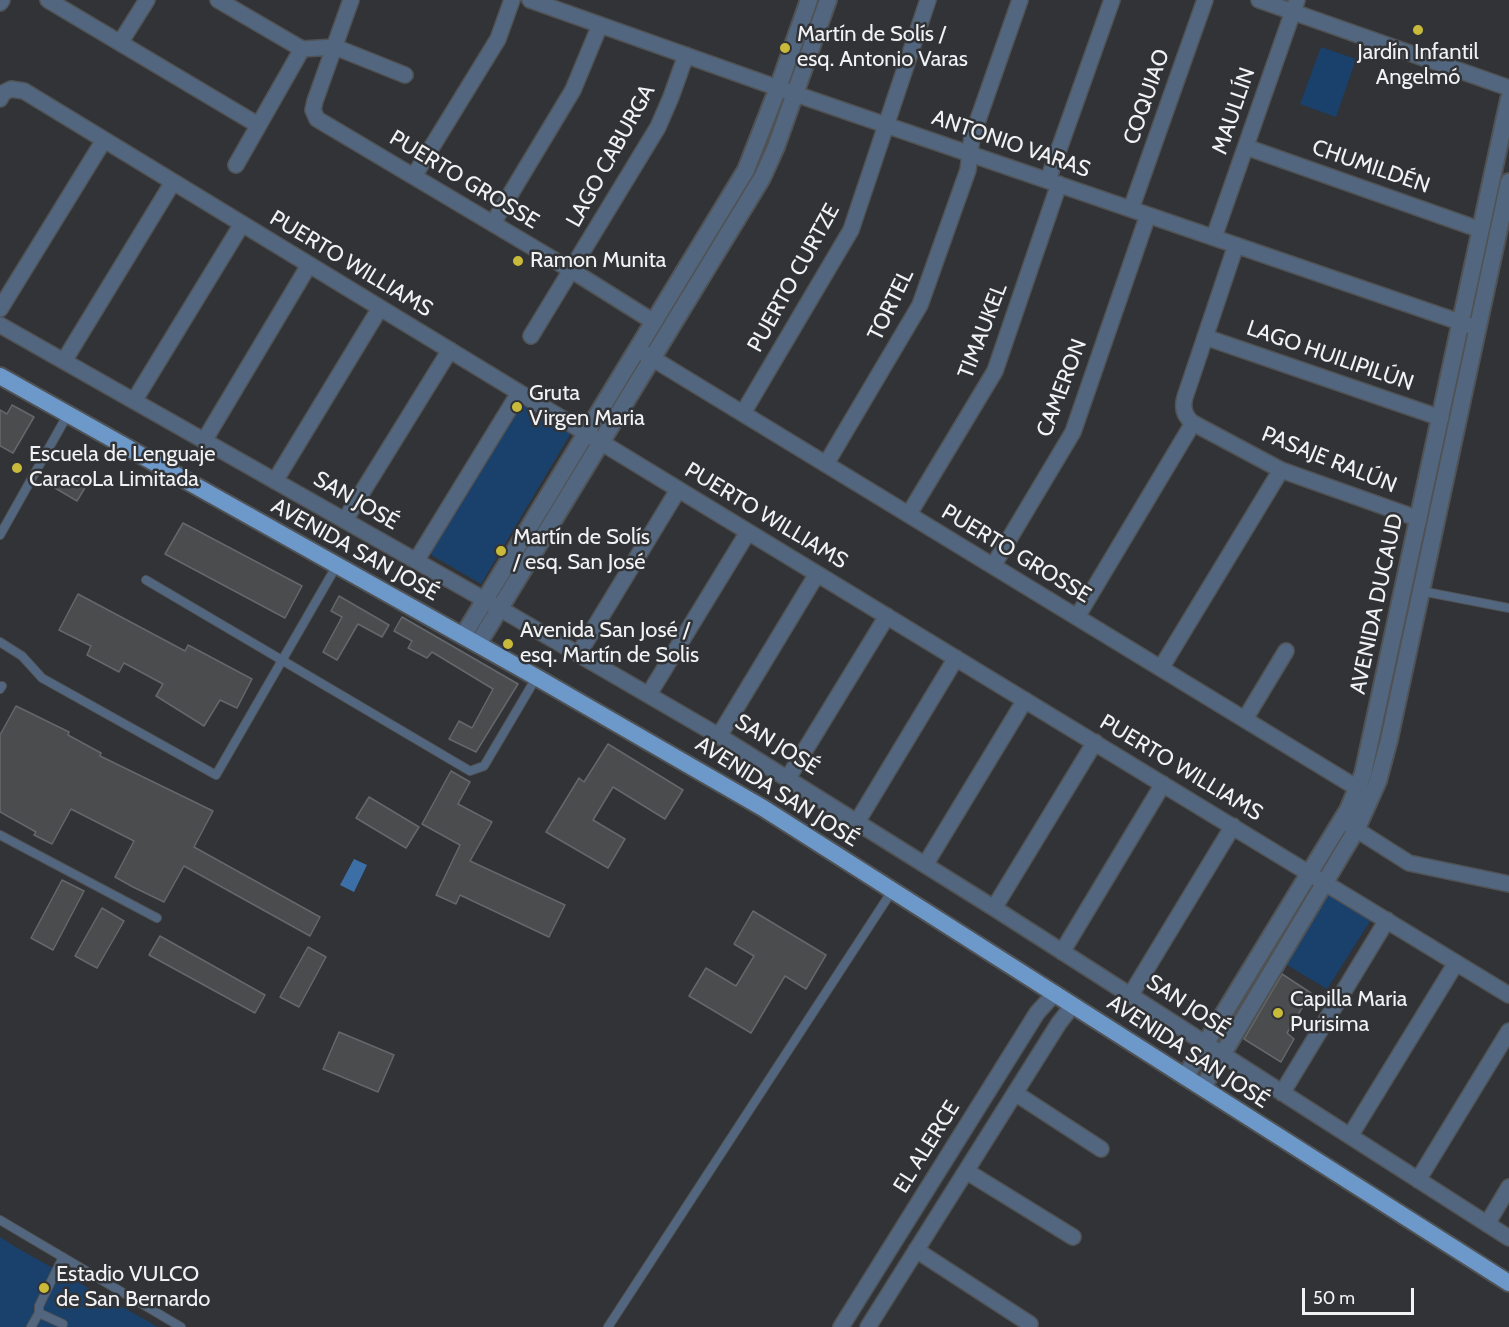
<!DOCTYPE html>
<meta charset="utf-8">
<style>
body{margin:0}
#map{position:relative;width:1509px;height:1327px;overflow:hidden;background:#313336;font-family:Cabin,sans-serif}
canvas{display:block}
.scale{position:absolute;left:1302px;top:1288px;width:112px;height:27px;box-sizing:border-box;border:3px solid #f1f2f4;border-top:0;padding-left:8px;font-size:18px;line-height:21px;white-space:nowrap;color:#f1f2f4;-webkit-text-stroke:4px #313336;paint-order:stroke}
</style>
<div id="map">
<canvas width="1509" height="1327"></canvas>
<div class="scale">50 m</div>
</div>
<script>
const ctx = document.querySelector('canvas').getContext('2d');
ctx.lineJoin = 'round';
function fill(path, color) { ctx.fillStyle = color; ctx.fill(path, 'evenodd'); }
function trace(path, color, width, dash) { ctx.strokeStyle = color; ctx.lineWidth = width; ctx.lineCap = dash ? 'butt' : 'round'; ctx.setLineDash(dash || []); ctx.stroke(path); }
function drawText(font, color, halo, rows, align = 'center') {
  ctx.font = font + ' Cabin,sans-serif'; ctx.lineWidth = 5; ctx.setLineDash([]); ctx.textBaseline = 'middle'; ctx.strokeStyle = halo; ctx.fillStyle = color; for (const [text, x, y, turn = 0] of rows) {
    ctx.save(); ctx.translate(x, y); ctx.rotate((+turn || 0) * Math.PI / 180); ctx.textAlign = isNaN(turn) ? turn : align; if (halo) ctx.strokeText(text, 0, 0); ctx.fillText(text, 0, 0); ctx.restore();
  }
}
fill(new Path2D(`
 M1321 47 1356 59 1336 117 1300 104Z
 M519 402 571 433 481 584 428 553Z
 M1331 888 1374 915 1327 989 1284 963Z
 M0 1237 19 1249 158 1327H0Z`), '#1a416b');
fill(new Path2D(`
 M354 859 367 865 354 892 340 885Z`), '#3d6fa7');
const building = new Path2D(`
 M12 405 34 417 13 453 0 446V410L7 414Z
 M64 473 86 486 77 501 55 488Z
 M183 523 302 586 285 618 165 554Z
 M78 594 185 651 188 645 252 679 237 708 220 700 204 726 156 696 163 684 124 663 119 672 87 655 91 646 59 630Z
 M339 596 389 625 382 637 358 624 337 660 323 652 342 617 331 611Z
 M402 617 518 684 476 752 449 739 459 721 472 728 493 689 432 652 427 658 408 648 412 641 394 631Z
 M16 706 69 732 68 735 101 753 100 756 213 811 194 847 320 917 310 936 184 866 164 902 133 887 115 877 134 841 71 809 52 844 34 835 36 832 0 812V735Z
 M608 744 683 790 665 819 613 787 593 820 625 839 608 868 546 832 579 778 584 782Z
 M451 771 470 782 458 804 492 822 470 861 565 905 549 937 460 895 456 904 436 895 460 845 422 824Z
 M369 797 419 827 406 848 356 818Z
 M62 880 84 891 53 950 31 938Z
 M102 908 124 921 97 968 75 956Z
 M753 911 826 955 806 989 785 976 751 1033 689 996 706 968 736 986 754 956 734 944Z
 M160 936 265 995 255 1013 149 955Z
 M308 947 326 957 299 1007 280 997Z
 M1282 974 1311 993 1287 1033 1294 1039 1281 1062 1244 1039Z
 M339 1032 394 1055 378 1092 323 1069Z`);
fill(building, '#4a4c4e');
trace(building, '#65686a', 1.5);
const service = new Path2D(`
 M0 535 68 414
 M146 580 470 771 484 766 536 678
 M1421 591 1509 608
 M0 642 22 656 42 678 216 775 337 565
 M0 689 2 686
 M0 835 157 918
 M0 1220 181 1327
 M63 1257 39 1306V1313L63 1324
 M31 1327 39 1313
 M608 1327 892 891`);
const minor = new Path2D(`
 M48 0 258 125
 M218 0 302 49 335 47 405 75
 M351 0 315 101 313 110 317 119 571 270 654 322
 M530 0 778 88 1477 328
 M1259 0 1509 88
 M0 3 2 0
 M120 43 147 0
 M0 99 3 93 11 89 24 91 1509 995
 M1246 147 1481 230
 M236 165 302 49
 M414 176 498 39 512 0
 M1048 180 1112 0
 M1131 209 1205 0
 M493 223 573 90 600 25
 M1214 237 1297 0
 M1236 245 1185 397C1182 407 1184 416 1193 423L1281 470 1419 519
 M0 309 104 140
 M0 325 485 600 719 736 994 908 1509 1238
 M531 336 658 127 671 97 686 55
 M1205 337 1441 418
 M637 349 1367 794
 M64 361 173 182
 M134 401 242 224
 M743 413 851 230 928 0
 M204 441 309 265
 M826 464 920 305 968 170 972 137 1020 0
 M275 481 380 308
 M909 514 995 371 1059 184
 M345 520 450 350
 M416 561 519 393
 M993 566 1073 432 1148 215
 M1077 617 1193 423
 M579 653 678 490
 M1161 668 1281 470
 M649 694 748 532
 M1245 719 1286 651
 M719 736 817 574
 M788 778 887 616
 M857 822 956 658
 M1346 823 1409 863 1509 884
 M925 865 1025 700
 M994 908 1095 742
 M1062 952 1163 784
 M1130 996 1233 826
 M1015 1093 1101 1149
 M1282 1093 1387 920
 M1350 1136 1456 963
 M966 1171 1073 1237
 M1418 1180 1509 1031
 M1487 1224 1509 1187
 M916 1250 1030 1324
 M841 1327 1037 1013 1055 993
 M868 1327 1059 1023 1073 1005`);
const tertiary = new Path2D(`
 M463 636 746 170 778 88 809 0
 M478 644 762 178 776 147 828 0
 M1185 1077 1348 810 1363 774 1509 99
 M1203 1087 1356 830 1378 781 1389 740 1509 182`);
const primary = new Path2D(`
 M0 376 536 677 763 808 1509 1283`);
trace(service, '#505254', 10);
trace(minor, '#505254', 18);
trace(tertiary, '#505254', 20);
trace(primary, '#505254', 20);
trace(service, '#52677f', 8);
trace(minor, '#52677f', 15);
trace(tertiary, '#52677f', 16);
trace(primary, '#6d99ca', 16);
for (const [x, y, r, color] of [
 [1418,30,6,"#c9ba3a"],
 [785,48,6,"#c9ba3a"],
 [518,261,6,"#c9ba3a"],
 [517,407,6,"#c9ba3a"],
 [17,468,6,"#c9ba3a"],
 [501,551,6,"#c9ba3a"],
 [508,644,6,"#c9ba3a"],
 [1278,1013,6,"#c9ba3a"],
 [44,1288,6,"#c9ba3a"]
]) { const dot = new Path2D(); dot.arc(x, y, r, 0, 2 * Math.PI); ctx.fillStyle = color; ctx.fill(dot); trace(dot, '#313336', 2); }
drawText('22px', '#f1f2f4', '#313336', [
 ["Martín de Solís /",797,35],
 ["esq. Antonio Varas",797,60],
 ["Jardín Infantil",1418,53,"center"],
 ["Angelmó",1418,78,"center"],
 ["Ramon Munita",530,261],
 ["Gruta",529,394],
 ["Virgen Maria",529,419],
 ["Escuela de Lenguaje",29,455],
 ["CaracoLa Limitada",29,480],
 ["Martín de Solís",513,538],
 ["/ esq. San José",513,563],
 ["Avenida San José /",520,631],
 ["esq. Martín de Solis",520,656],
 ["Capilla Maria",1290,1000],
 ["Purisima",1290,1025],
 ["Estadio VULCO",56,1275],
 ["de San Bernardo",56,1300]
], 'left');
drawText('22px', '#f1f2f4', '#313336', [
 ["COQUIAO",1147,97,-71],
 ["MAULLÍN",1234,111,-71],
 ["ANTONIO VARAS",1011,144,19],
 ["LAGO CABURGA",611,156,-61],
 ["CHUMILDÉN",1371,167,19],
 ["PUERTO GROSSE",464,180,31],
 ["PUERTO WILLIAMS",351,264,31],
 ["PUERTO CURTZE",794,278,-61],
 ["TORTEL",891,305,-64],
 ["TIMAUKEL",983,331,-69],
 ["LAGO HUILIPILÚN",1330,356,19],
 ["CAMERON",1062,388,-69],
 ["PASAJE RALÚN",1329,460,22],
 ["SAN JOSÉ",356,501,30],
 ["PUERTO WILLIAMS",766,516,31],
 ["AVENIDA SAN JOSÉ",355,550,29],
 ["PUERTO GROSSE",1016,554,31],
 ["AVENIDA DUCAUD",1377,604,-78],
 ["SAN JOSÉ",777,745,32],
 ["PUERTO WILLIAMS",1181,768,31],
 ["AVENIDA SAN JOSÉ",777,792,32],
 ["SAN JOSÉ",1188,1006,33],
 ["AVENIDA SAN JOSÉ",1188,1052,33],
 ["EL ALERCE",927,1147,-58]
]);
</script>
